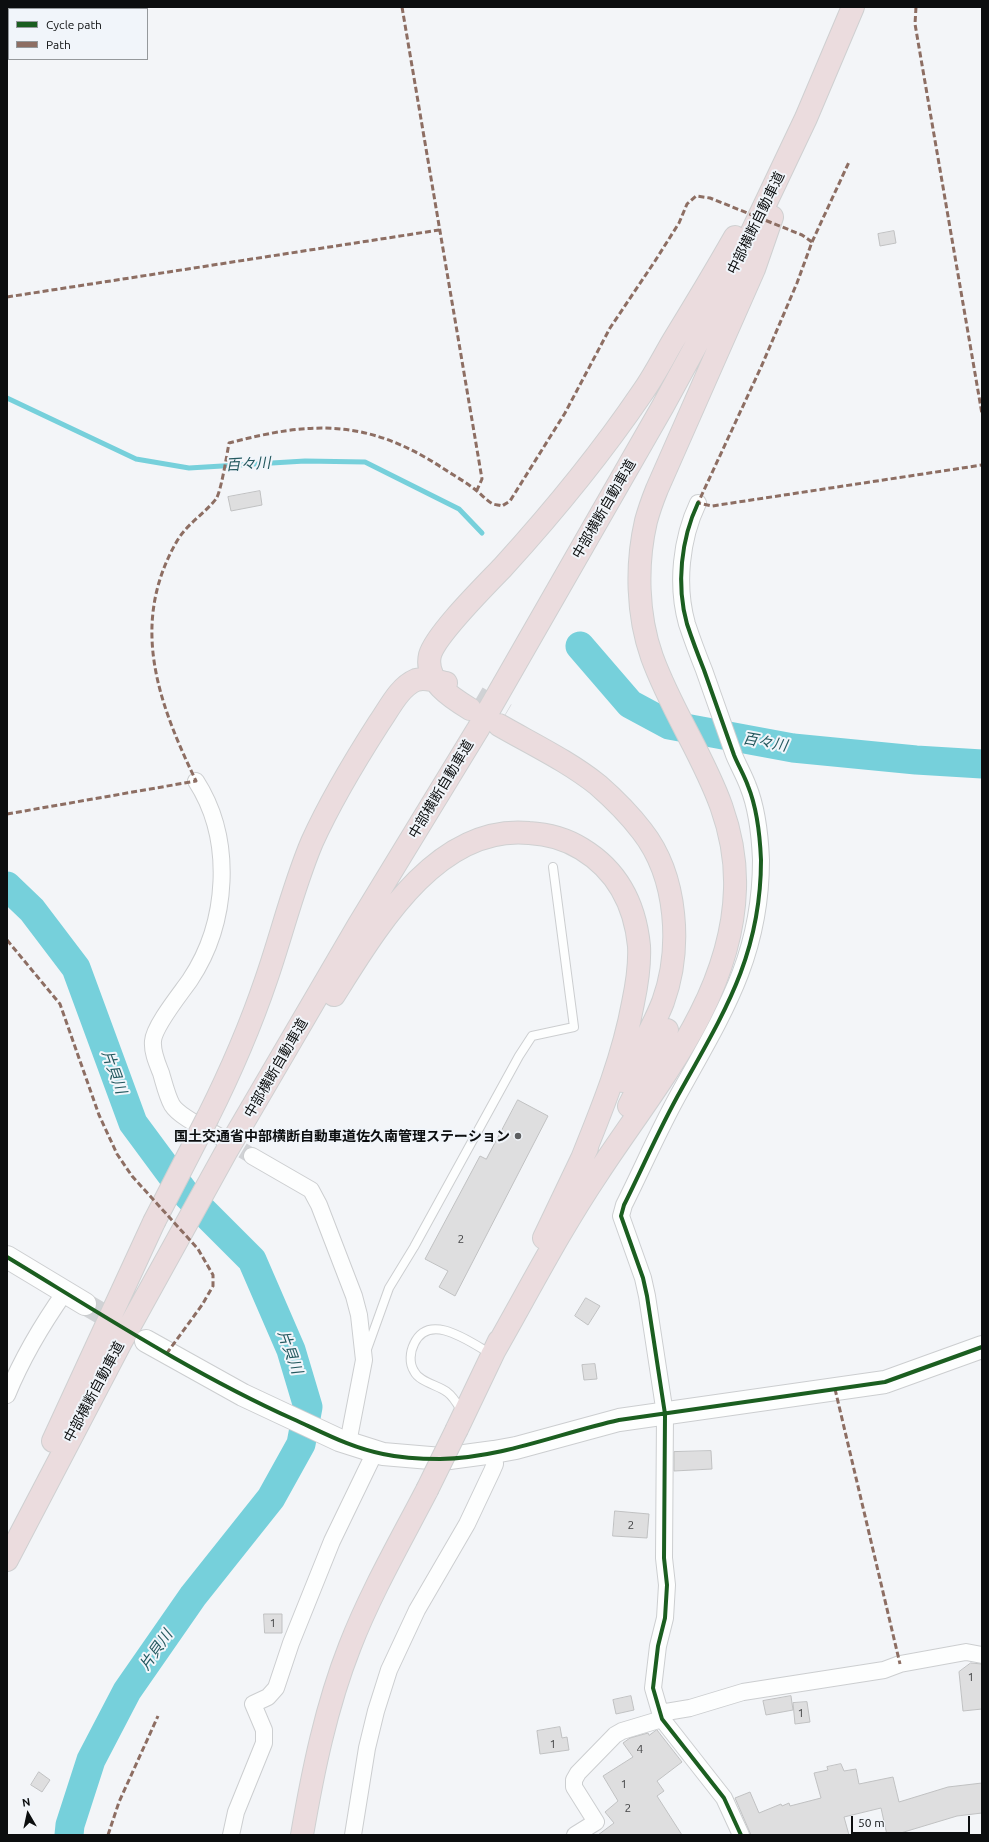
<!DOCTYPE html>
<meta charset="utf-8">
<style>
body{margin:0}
#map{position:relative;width:989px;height:1842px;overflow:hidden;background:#f3f5f8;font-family:Ubuntu,sans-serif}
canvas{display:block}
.frame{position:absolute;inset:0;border:8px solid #0c0e0f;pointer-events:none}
.legend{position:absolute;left:8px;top:8px;width:140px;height:52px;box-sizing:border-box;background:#f1f5fa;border:1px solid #95999c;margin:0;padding:5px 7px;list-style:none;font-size:12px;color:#0c0e0f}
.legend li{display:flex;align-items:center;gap:8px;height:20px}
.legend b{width:20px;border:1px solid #95999c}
.north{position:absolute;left:8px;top:1794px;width:40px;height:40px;-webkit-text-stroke:3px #f1f5fa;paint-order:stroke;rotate:351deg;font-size:11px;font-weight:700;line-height:16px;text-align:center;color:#0c0e0f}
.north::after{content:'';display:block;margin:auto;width:14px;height:18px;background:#0c0e0f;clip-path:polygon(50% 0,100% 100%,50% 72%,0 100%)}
.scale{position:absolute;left:851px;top:1816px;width:119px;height:18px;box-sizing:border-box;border:2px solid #0c0e0f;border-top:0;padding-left:5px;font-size:12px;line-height:14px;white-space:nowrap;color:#0c0e0f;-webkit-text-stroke:3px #f1f5fa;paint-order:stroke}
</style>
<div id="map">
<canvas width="989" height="1842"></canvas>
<div class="frame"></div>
<ul class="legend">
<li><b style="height:5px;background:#1b5e20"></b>Cycle path</li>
<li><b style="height:5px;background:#8d6e63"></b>Path</li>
</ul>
<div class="north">N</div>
<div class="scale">50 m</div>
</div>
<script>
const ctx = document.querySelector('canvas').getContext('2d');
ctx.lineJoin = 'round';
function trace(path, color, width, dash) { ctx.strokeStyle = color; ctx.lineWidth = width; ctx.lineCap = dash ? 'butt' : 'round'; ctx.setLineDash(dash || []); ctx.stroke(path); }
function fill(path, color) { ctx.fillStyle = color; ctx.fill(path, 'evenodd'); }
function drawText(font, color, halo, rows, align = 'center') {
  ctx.font = font + ' Ubuntu,"Noto Sans JP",sans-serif'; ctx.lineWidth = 4; ctx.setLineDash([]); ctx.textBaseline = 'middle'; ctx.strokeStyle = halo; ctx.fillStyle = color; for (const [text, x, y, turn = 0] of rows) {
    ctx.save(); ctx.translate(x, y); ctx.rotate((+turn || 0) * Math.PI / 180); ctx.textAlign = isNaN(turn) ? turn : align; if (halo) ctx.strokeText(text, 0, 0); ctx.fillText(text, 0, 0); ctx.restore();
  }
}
trace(new Path2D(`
 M7 398 136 459 189 468 305 461 365 462 459 509 482 533`), '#76d0db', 5);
trace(new Path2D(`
 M580 646 630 704 669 725 793 748 916 760 982 764
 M7 886 32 910 76 968 133 1123 184 1192 252 1260 291 1350 308 1407 301 1444 271 1498 193 1596 127 1691 91 1760 70 1825 69 1835`), '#76d0db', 29);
const building = new Path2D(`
 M894 231 896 243 880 246 878 234Z
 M260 491 262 505 231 511 228 497Z
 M518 1100 548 1116 455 1296 439 1287 448 1271 425 1259 480 1156 486 1159Z
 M586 1298 600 1306 588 1325 575 1316Z
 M595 1364 597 1379 584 1380 582 1365Z
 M711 1451 712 1469 674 1471V1452Z
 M615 1511 649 1514 647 1538 613 1536Z
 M264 1614H282V1633H265Z
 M971 1663 982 1664V1709L963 1711 959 1672Z
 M631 1696 634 1710 616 1714 613 1700Z
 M791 1696 793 1710 766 1715 763 1701Z
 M807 1702 810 1722 795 1724 793 1703Z
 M560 1727 562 1738 567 1737 569 1750 540 1754 537 1731Z
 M657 1730 682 1762 657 1781 664 1791 657 1796 682 1835H598L614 1823 605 1812 618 1801 603 1776 633 1757 623 1743 630 1738 648 1733 649 1735Z
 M841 1764 844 1771 856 1769 859 1784 893 1777 899 1802 948 1787 982 1783V1813L957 1816 894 1835H887L881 1808 844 1817 849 1835H751L735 1798 750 1792 759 1813 781 1804 782 1806 789 1803 790 1806 821 1798 814 1773 828 1770 827 1767Z
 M39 1772 50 1780 42 1792 31 1785Z`);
fill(building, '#dededf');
trace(building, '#c0c1c2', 1);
trace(new Path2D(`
 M222 1138 252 1156`), '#d0d2d5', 16, [16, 8]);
trace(new Path2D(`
 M85 1304 126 1328`), '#d0d2d5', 22, [22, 11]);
trace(new Path2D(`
 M477 697 506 714`), '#d0d2d5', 22, [22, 11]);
const lane = new Path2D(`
 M366 1352 389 1288 414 1247 519 1056 532 1036 574 1027 553 867
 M462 1412C458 1405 454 1397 447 1392 438 1385 419 1382 414 1371 409 1363 410 1352 414 1344 429 1311 470 1342 491 1354`);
const street = new Path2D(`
 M698 503C681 539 676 585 687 624 692 639 698 655 704 670 714 698 724 727 734 755 738 765 744 775 748 786 757 808 760 836 761 860 761 954 725 1011 681 1090 660 1127 643 1167 624 1205L621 1216 643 1278 647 1296 665 1414 664 1558 667 1585 665 1618 658 1646 653 1688 662 1719 724 1798 741 1835
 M196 781C234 840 228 923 190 980 181 993 154 1026 153 1041 152 1052 157 1063 161 1073 164 1083 167 1096 172 1105 180 1118 209 1130 222 1138
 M252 1156 311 1190 319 1205 354 1296 359 1315 364 1360 348 1443
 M7 1395C23 1356 41 1326 65 1292
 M660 1713 690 1708 743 1692 884 1670 900 1664 966 1652 982 1655
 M231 1835 236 1812 264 1743V1730L253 1704 268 1697 276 1688 291 1643 332 1541 375 1452
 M353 1835 367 1748 376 1711 389 1670 417 1610 467 1524 492 1471 495 1464 494 1452
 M575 1835 596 1822 574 1787V1780L578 1773 615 1735 622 1731 662 1719`);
const secondary = new Path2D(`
 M7 1257 85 1304
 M146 1341 243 1395 339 1440 383 1454 442 1459 494 1452 516 1448 619 1420 885 1382 982 1347`);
const highway = new Path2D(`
 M470 709C452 698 424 681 430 655 436 634 486 585 503 567 553 512 600 455 642 393 654 376 663 358 673 341 694 307 715 272 735 237
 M499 725C532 744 568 761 598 785 614 799 629 814 642 831 678 877 682 949 663 1002 652 1030 637 1055 623 1081
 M334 995C377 927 437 824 529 833 549 834 566 839 582 849 618 871 635 905 639 946 640 965 637 984 633 1003 623 1058 602 1109 581 1161
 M629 1106 667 1030
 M208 1117C230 1073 250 1027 266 980 282 934 293 887 312 842 331 800 354 762 379 723 389 709 399 687 416 680 425 677 437 681 446 683
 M544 1238 587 1148
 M492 1355C527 1294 559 1231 598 1173 655 1086 732 998 735 889 738 798 681 737 652 657 637 615 636 564 646 521 649 510 653 499 657 489L754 269 772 217
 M457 1429 499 1341
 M53 1441 154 1222
 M7 1560 121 1342 226 1152 358 926 478 729 663 406 712 316 806 118 853 7
 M302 1835C313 1771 326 1707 350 1646 371 1592 400 1542 427 1490`);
trace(lane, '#ccced0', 10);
trace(street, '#ccced0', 18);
trace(secondary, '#ccced0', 24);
trace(highway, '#cfd0d1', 24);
trace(lane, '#fdfefe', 8);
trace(street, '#fdfefe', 16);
trace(secondary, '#fdfefe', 22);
trace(highway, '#ebdcde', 22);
const highwayBridge = new Path2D(`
 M154 1222 208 1117
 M427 1490 457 1429`);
trace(highwayBridge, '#cfd0d1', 24, []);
trace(highwayBridge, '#ebdcde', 22);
trace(new Path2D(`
 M402 7 482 479 477 490
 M916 7 915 24 982 414
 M812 242 849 162
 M7 297 439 230
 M7 814 196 781C158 702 129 624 177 541 187 524 204 514 216 499 221 492 227 454 229 443 312 421 367 419 441 467 453 475 466 482 477 491 482 495 487 501 493 504 496 505 500 505 502 506L510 501 565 413 610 328 655 261 679 223 687 204 696 196 710 198 802 235 812 242 797 283 762 365 698 503 712 506 982 465
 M7 940 60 1004 99 1115 117 1154 132 1176 198 1249 213 1275V1286L202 1305 167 1353
 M835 1389 900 1664
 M108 1835 119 1802 158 1716`), '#8d6e63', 3, [6, 3]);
trace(new Path2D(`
 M698 503C681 539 676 585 687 624 692 639 698 655 704 670 714 698 724 727 734 755 738 765 744 775 748 786 757 808 760 836 761 860 761 954 725 1011 681 1090 660 1127 643 1167 624 1205L621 1216 643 1278 647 1296 665 1414 664 1558 667 1585 665 1618 658 1646 653 1688 662 1719 724 1798 741 1835
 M7 1257C101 1314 193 1374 293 1419 322 1432 351 1448 383 1454 401 1458 421 1459 440 1459 502 1458 560 1433 619 1420L885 1382 982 1347`), '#1b5e20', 4);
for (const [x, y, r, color] of [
 [518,1136,4,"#5d5f61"]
]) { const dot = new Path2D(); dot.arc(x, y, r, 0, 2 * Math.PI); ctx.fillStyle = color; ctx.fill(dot); trace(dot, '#f1f5fa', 1.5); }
drawText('12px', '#434445', null, [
 ["2",461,1239],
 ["2",631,1525],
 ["1",273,1623],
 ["1",971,1677],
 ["1",801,1713],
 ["1",553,1744],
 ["4",640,1749],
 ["1",624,1784],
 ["2",628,1808]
]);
drawText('14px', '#0c0e0f', '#f1f5fa', [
 ["中部横断自動車道",756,223,-64],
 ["中部横断自動車道",604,509,-60],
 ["中部横断自動車道",441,789,-59],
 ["中部横断自動車道",276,1068,-60],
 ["中部横断自動車道",94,1392,-62]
]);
drawText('bold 14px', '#0c0e0f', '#f1f5fa', [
 ["国土交通省中部横断自動車道佐久南管理ステーション",510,1136]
], 'right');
drawText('italic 15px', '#24595f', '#f1f5fa', [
 ["百々川",248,464,-3],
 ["百々川",765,742,10],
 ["片貝川",114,1072,70],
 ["片貝川",290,1352,70],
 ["片貝川",156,1650,-55]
]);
</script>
